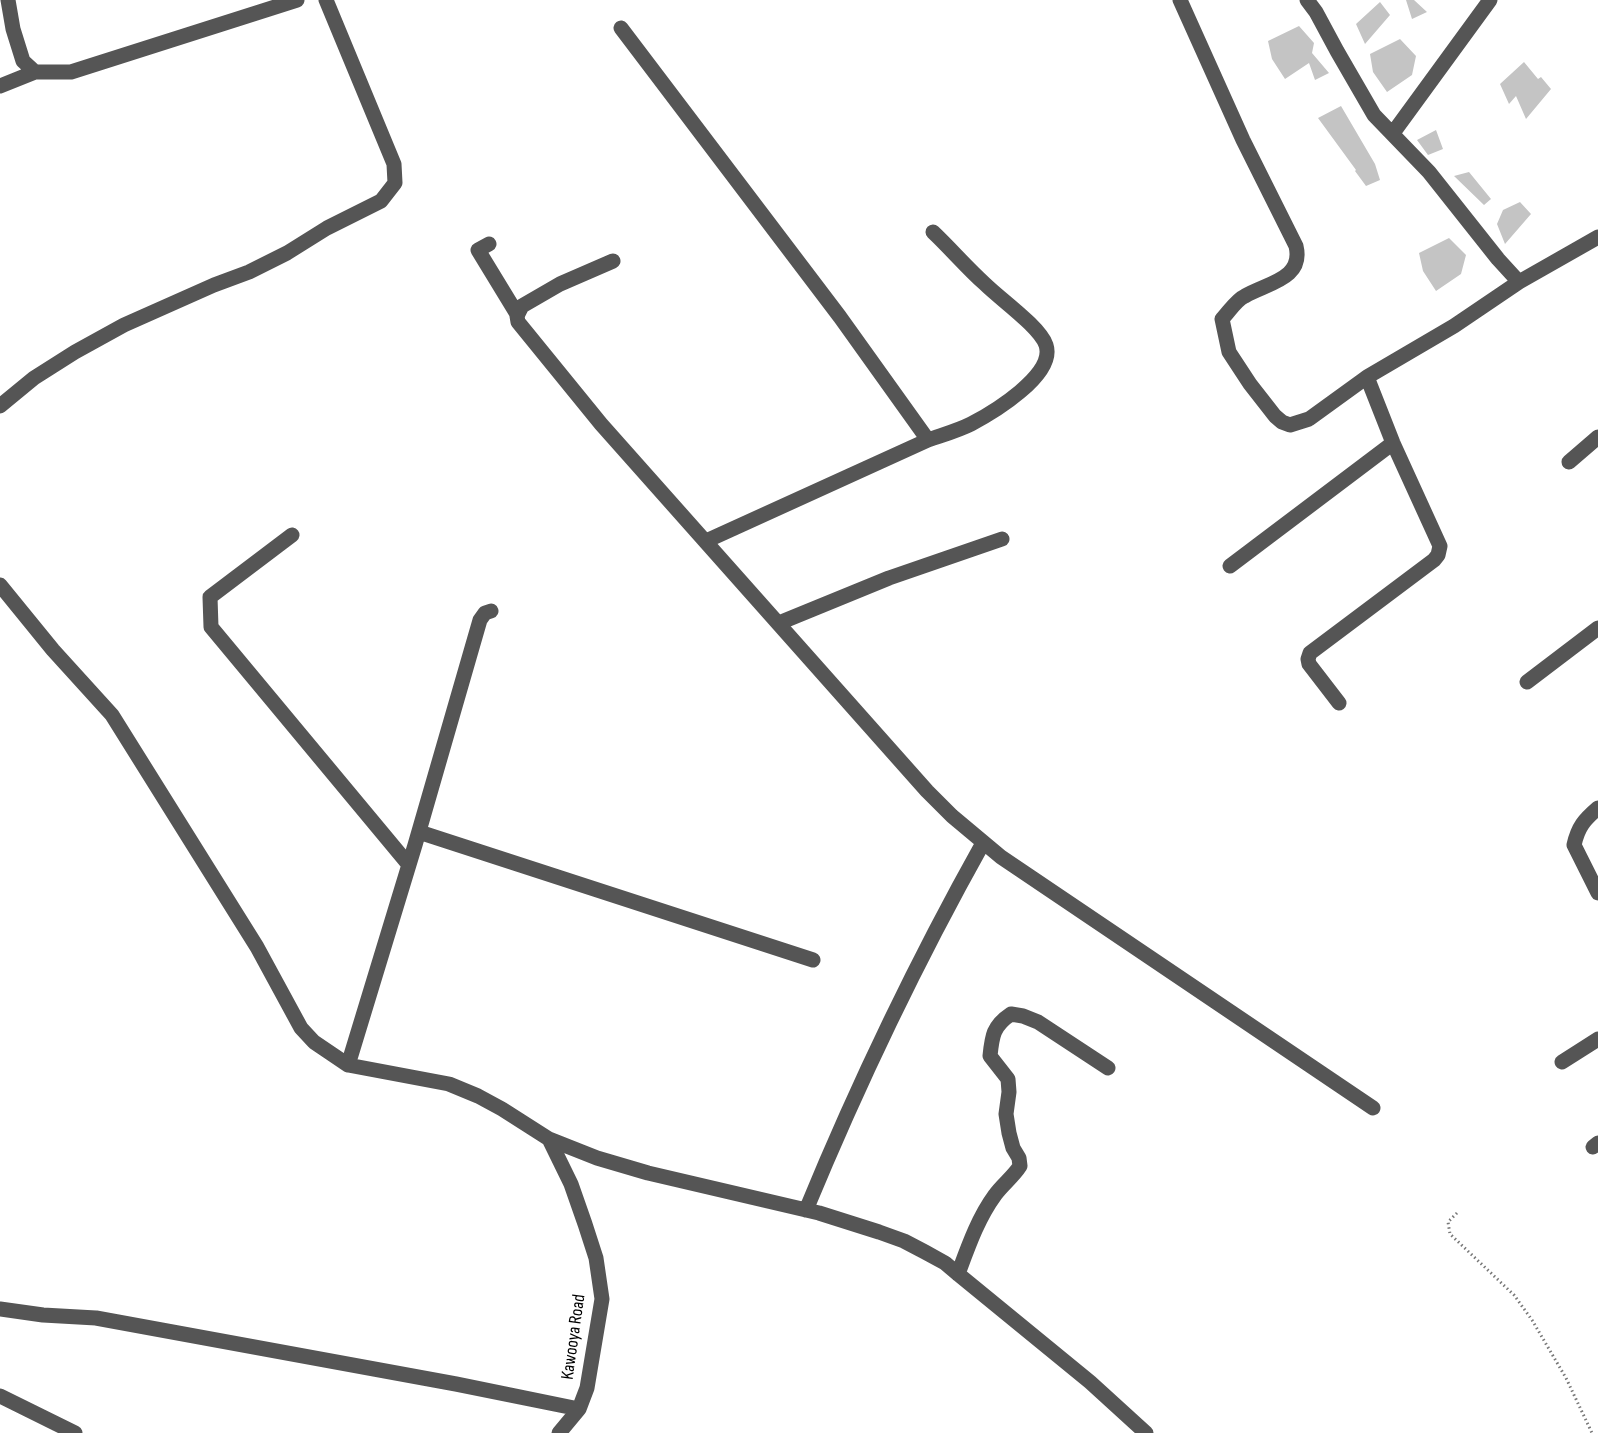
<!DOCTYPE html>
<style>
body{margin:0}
canvas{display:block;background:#fff}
</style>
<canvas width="1598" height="1433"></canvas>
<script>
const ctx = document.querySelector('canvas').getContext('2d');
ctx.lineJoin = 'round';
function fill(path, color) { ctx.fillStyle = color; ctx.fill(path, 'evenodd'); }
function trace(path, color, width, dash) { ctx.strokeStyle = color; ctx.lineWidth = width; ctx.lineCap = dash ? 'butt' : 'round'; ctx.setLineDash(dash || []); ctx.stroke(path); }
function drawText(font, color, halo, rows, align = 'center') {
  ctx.font = font + ' "Sofia Sans Condensed",sans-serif'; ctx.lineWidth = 6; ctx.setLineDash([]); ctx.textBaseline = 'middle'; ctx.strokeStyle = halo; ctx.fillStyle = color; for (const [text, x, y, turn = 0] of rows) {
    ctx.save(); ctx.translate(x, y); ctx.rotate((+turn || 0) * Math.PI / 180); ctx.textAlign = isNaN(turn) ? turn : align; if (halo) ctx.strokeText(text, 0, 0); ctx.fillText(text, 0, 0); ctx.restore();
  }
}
fill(new Path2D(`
 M1406 0H1414L1427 12 1412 19Z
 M1380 2 1390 15 1365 44 1356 24Z
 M1299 26 1314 43 1312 53 1329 73 1315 80 1309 63 1285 79 1272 59 1268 41Z
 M1400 39 1416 56 1412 75 1387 92 1373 72 1370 54Z
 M1524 62 1538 79 1541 77 1551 89 1526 119 1516 96 1509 104 1500 84Z
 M1341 106 1375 164 1380 180 1366 186 1355 171 1356 170 1318 118Z
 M1436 130 1443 149 1428 155 1417 140Z
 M1469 172 1491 199 1484 205 1454 176Z
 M1520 202 1531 214 1505 244 1497 224 1503 210Z
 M1449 238 1466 255 1461 274 1436 291 1423 271 1419 253Z`), '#c4c4c4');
trace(new Path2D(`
 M1457 1213 1448 1222 1450 1234 1514 1295 1532 1320 1566 1378 1592 1433`), '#777', 3, [1.5, 3]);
trace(new Path2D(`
 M8 0 13 29 23 61 35 72H71L297 0
 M1180 0 1243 140 1296 246C1304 279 1267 283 1245 296 1236 300 1229 312 1222 319L1229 352 1250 384 1275 416 1282 422 1290 425 1309 419 1367 377 1454 326 1519 282 1598 237
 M1307 0 1316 12 1337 51 1374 115 1429 172 1498 259 1519 282
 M621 28 840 317 928 440 706 541
 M0 86 35 72
 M1393 133 1490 0
 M489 244 478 250 517 314
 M613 261 560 284 522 306 517 316 518 322 601 424 927 791 952 816 1001 857 1373 1108
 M0 406 34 378 75 352 124 325 214 285 249 272 287 253 327 228 381 201 395 183 394 164 326 0
 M928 440C942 435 957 431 971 424 992 413 1056 375 1046 345 1040 327 1000 299 985 284 967 268 951 249 933 232
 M1569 462 1598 437
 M292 535 210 597 211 627 409 865
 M1230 566 1393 443
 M0 585 53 650 112 715 257 947 301 1028 314 1042 348 1065 449 1084 478 1096 502 1109 549 1139 597 1158 648 1173 819 1213 879 1232 904 1241 925 1252 945 1263 958 1274 1090 1382 1146 1433
 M779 623 889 578 1002 539
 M1527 682 1598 628
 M1339 703 1309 664 1308 659 1310 653 1434 560 1438 555 1440 546 1393 443 1367 377
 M1598 808C1584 820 1578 827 1574 845L1598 893
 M419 832 813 960
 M1562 1062 1598 1039
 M348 1065 415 845 480 620 485 613 491 611
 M549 1139 571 1184 585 1224 596 1258 602 1299 587 1388 579 1409 559 1433
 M1593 1147 1598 1143
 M806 1210C858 1084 917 961 983 843
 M958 1274C968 1247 978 1218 995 1195 1002 1185 1013 1177 1020 1166L1019 1158 1013 1148 1009 1133 1006 1114 1009 1092 1008 1079 990 1056C992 1036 993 1026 1011 1014L1023 1016 1038 1022 1108 1068
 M0 1309 43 1315 96 1318 456 1384 579 1409
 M0 1396 75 1433`), '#555', 15);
drawText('18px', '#000', '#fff', [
 ["Kawooya Road",574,1337,-82]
]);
</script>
